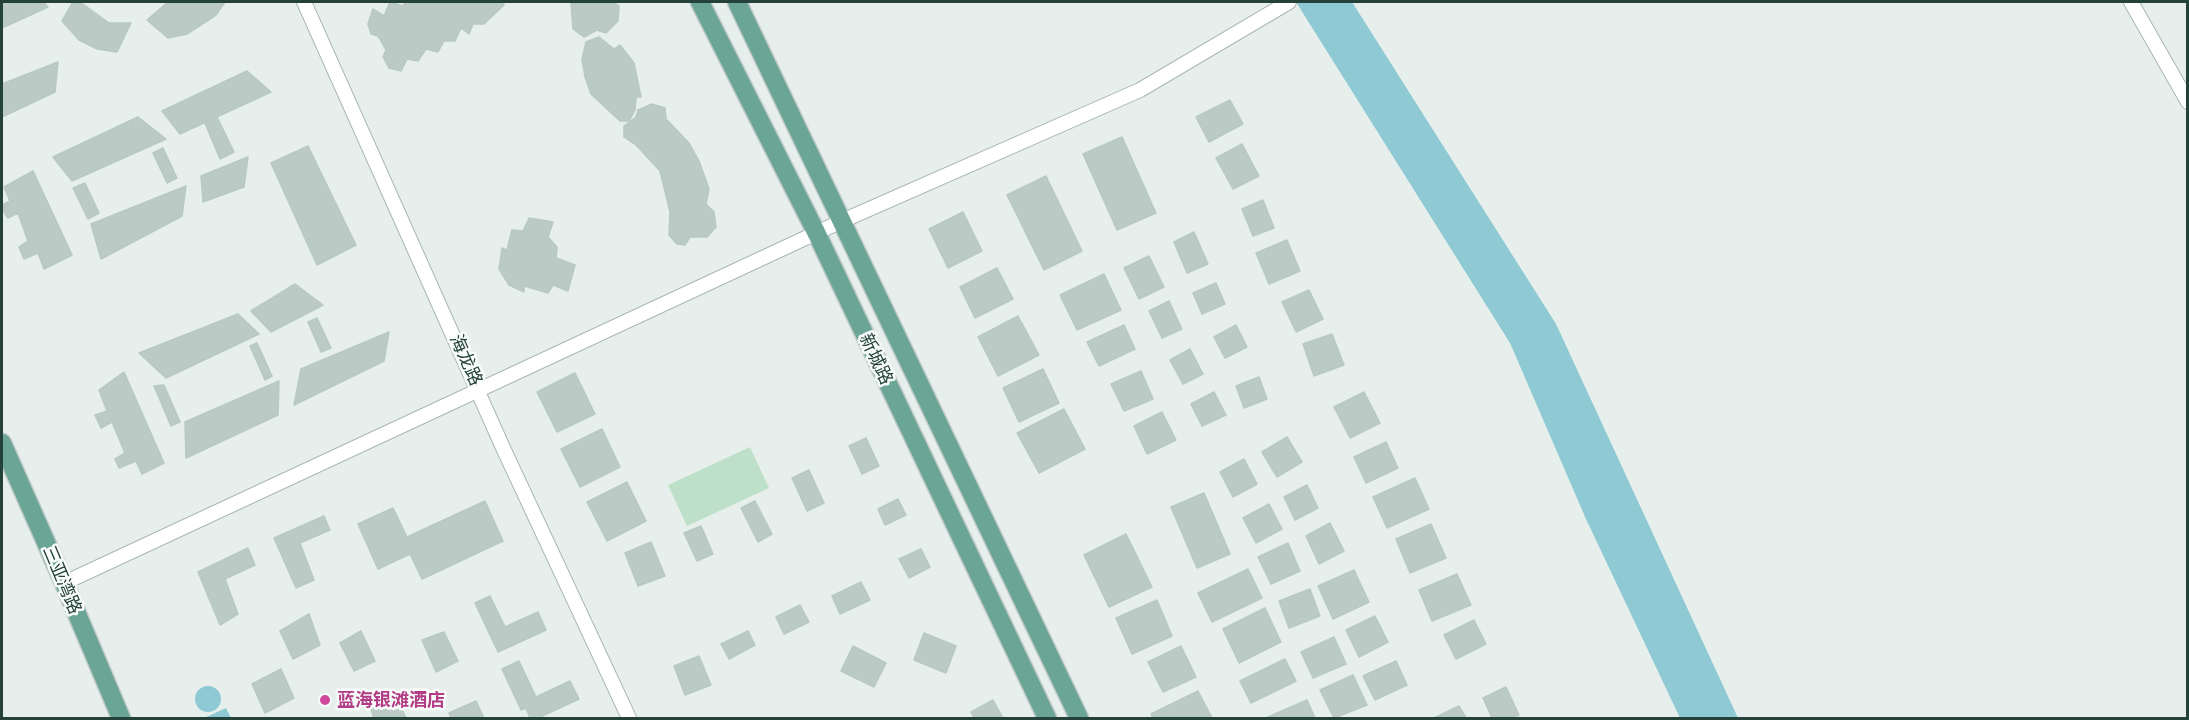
<!DOCTYPE html>
<meta charset="utf-8">
<style>
body{margin:0}
#map{position:relative;width:2189px;height:720px;overflow:hidden;background:#e6efeb;font-family:"Golos Text",sans-serif}
canvas{display:block}
.frame{position:absolute;inset:0;border:3px solid #24423a;pointer-events:none}
</style>
<div id="map">
<canvas width="2189" height="720"></canvas>
<div class="frame"></div>
</div>
<script>
const ctx = document.querySelector('canvas').getContext('2d');
ctx.lineJoin = 'round';
function fill(path, color) { ctx.fillStyle = color; ctx.fill(path, 'evenodd'); }
function trace(path, color, width, dash) { ctx.strokeStyle = color; ctx.lineWidth = width; ctx.lineCap = dash ? 'butt' : 'round'; ctx.setLineDash(dash || []); ctx.stroke(path); }
function drawText(font, color, halo, rows, align = 'center') {
  ctx.font = font + ' "Golos Text","Noto Sans SC",sans-serif'; ctx.lineWidth = 5; ctx.setLineDash([]); ctx.textBaseline = 'middle'; ctx.strokeStyle = halo; ctx.fillStyle = color; for (const [text, x, y, turn = 0] of rows) {
    ctx.save(); ctx.translate(x, y); ctx.rotate((+turn || 0) * Math.PI / 180); ctx.textAlign = isNaN(turn) ? turn : align; if (halo) ctx.strokeText(text, 0, 0); ctx.fillText(text, 0, 0); ctx.restore();
  }
}
fill(new Path2D(`
 M750 447 769 488 687 526 668 485Z`), '#bfe0c8');
fill(new Path2D(`
 M1296 2H1352L1556 324 1738 718H1680L1586 519 1510 343Z
 M195 699a13 13 0 1 1 26 0a13 13 0 1 1-26 0Z
 M226 708 231 718H204Z`), '#8ec9d4');
const building = new Path2D(`
 M2 2H43L48 7 2 28Z
 M73 2H80L109 23H131L117 52 97 49 79 40 62 21Z
 M168 2H225L216 15 187 34 168 38 147 20Z
 M390 2 403 6 405 2H502L504 5 484 24H473L469 34 461 28 455 41H444L438 52 426 49 418 61 407 59 401 71 389 68 383 57 386 50 378 36 371 34 368 24 373 9 384 16Z
 M571 2H612L619 6 618 21 606 33 597 30 584 37 573 29Z
 M599 37 614 49 620 45 634 63 641 97H636L635 110 629 121H620L591 94 585 77 582 59 586 42Z
 M58 62 55 92 2 117V84Z
 M247 71 271 92 180 134 162 111Z
 M1230 100 1243 124 1209 142 1196 117Z
 M652 104 665 108 666 119 689 143 699 161 709 189 706 204 714 212 716 227 707 237H690L685 245 677 244 669 235 670 212 660 171 636 145 624 137V126L636 117 638 110Z
 M138 117 166 139 72 181 53 157Z
 M217 117 234 152 220 159 205 123Z
 M1122 137 1156 213 1117 230 1083 154Z
 M1242 144 1259 176 1233 189 1216 158Z
 M308 146 356 245 317 265 271 163Z
 M163 148 177 178 167 183 153 153Z
 M248 157 244 187 203 202 201 176Z
 M33 171 72 255 44 269 38 253 24 259 19 247 28 241 18 213 8 218 2 209V205L10 201 4 187Z
 M1046 176 1082 251 1044 270 1007 195Z
 M85 183 99 213 88 219 73 188Z
 M186 186 182 216 101 259 91 224Z
 M1263 200 1274 228 1253 236 1242 209Z
 M963 212 982 251 948 268 929 229Z
 M529 218 553 222 548 237 557 247 556 258 575 265 568 291 553 285 548 293 524 286V292L509 285 499 269 502 248 507 250 512 230 523 231Z
 M1194 232 1208 264 1187 273 1174 242Z
 M1287 240 1300 271 1269 284 1256 253Z
 M1149 256 1164 287 1139 299 1124 268Z
 M997 268 1013 299 975 318 960 287Z
 M1104 274 1121 310 1077 330 1060 295Z
 M1216 283 1225 304 1202 314 1193 293Z
 M295 284 323 305 271 332 251 311Z
 M1309 290 1323 319 1296 332 1282 302Z
 M1169 301 1182 329 1162 338 1149 311Z
 M238 314 259 334 166 378 139 353Z
 M1018 316 1039 355 998 376 978 337Z
 M317 318 331 348 321 352 308 322Z
 M1124 325 1135 349 1099 366 1087 342Z
 M1236 325 1247 347 1225 358 1214 337Z
 M389 332 384 361 294 405 301 369Z
 M1332 334 1344 365 1314 376 1303 344Z
 M257 343 272 376 265 380 250 346Z
 M1190 349 1203 374 1183 384 1170 360Z
 M1043 369 1059 403 1019 422 1003 388Z
 M1141 371 1153 399 1124 411 1111 384Z
 M124 372 164 463 142 474 136 461 119 468 115 459 125 453 112 422 101 428 95 415 107 411 99 390Z
 M575 373 595 414 557 432 537 392Z
 M1259 377 1267 399 1244 408 1236 386Z
 M279 381 278 415 186 458 185 422Z
 M164 385 180 422 171 426 154 386Z
 M1214 392 1226 415 1202 426 1191 404Z
 M1364 392 1380 423 1350 438 1334 407Z
 M1064 409 1085 449 1039 473 1017 433Z
 M1162 412 1176 440 1147 454 1134 426Z
 M602 429 620 467 580 487 561 449Z
 M1287 437 1302 462 1277 477 1262 452Z
 M866 438 879 466 862 474 849 446Z
 M1386 442 1398 468 1366 483 1354 457Z
 M1244 459 1257 484 1233 497 1220 472Z
 M809 470 824 503 807 511 792 478Z
 M1415 478 1429 509 1387 528 1373 497Z
 M627 482 646 521 607 541 587 502Z
 M1307 485 1318 508 1295 520 1284 497Z
 M1204 493 1230 554 1197 568 1171 507Z
 M898 499 906 515 885 525 878 509Z
 M485 501 503 541 422 579 410 554 378 569 358 524 393 508 407 537Z
 M755 501 772 534 758 542 741 508Z
 M1269 504 1282 529 1256 543 1243 518Z
 M324 516 330 530 300 543 314 580 296 588 274 538Z
 M1330 523 1344 551 1319 564 1306 536Z
 M1431 524 1446 558 1410 573 1396 539Z
 M701 526 713 554 697 561 684 533Z
 M1126 534 1152 587 1109 607 1084 555Z
 M651 542 665 576 638 586 625 553Z
 M1288 543 1300 571 1271 584 1258 557Z
 M248 548 255 565 225 579 238 614 220 625 198 572Z
 M921 549 930 567 909 578 899 559Z
 M1248 569 1262 598 1212 622 1198 593Z
 M1354 570 1369 602 1333 619 1318 586Z
 M1457 574 1471 605 1432 621 1419 590Z
 M861 582 870 600 840 614 832 596Z
 M1310 589 1320 616 1289 628 1279 601Z
 M490 596 505 627 538 612 546 630 498 652 475 603Z
 M1157 600 1172 636 1132 654 1116 618Z
 M800 605 809 622 784 634 776 617Z
 M1265 608 1281 642 1239 663 1223 629Z
 M309 614 320 645 293 659 280 631Z
 M1375 616 1388 642 1359 657 1346 630Z
 M1474 620 1486 644 1456 659 1444 635Z
 M361 631 375 661 354 671 340 643Z
 M748 631 755 645 729 659 721 644Z
 M444 632 458 661 436 672 422 640Z
 M924 633 956 646 946 673 914 660Z
 M1334 637 1346 664 1313 678 1301 652Z
 M853 646 886 663 874 687 841 671Z
 M1181 646 1196 677 1163 692 1148 662Z
 M699 656 711 685 685 695 674 666Z
 M1285 659 1296 681 1251 703 1240 681Z
 M519 661 536 697 570 681 579 699 538 718H530L526 708 521 710 502 669Z
 M1396 661 1407 685 1375 700 1363 676Z
 M281 669 294 698 265 713 252 684Z
 M1353 675 1367 705 1334 718 1320 690Z
 M1506 687 1519 715 1512 718H1492L1483 698Z
 M1198 691 1212 718H1153L1151 714Z
 M397 698 406 718H374L371 710Z
 M993 700 1003 718H974L971 712Z
 M1307 700 1315 718H1269L1268 717Z
 M476 701 484 718H451L449 713Z
 M1459 706 1466 718H1434Z`);
fill(building, '#bbcac4');
trace(building, '#b8c9c2', 1.5);
const minor = new Path2D(`
 M304 2 504 450 629 718
 M2131 2 2188 102
 M64 583 842 221 1140 90 1289 2`);
const primary = new Path2D(`
 M700 2 817 234 1047 718
 M737 2 1079 718
 M2 443 64 583 121 718`);
trace(minor, '#a8b8b2', 16);
trace(primary, '#c2cac8', 21);
trace(minor, '#fff', 14);
trace(primary, '#6aa596', 18);
for (const [x, y, r, color] of [
 [325,700,6,"#d1479c"]
]) { const dot = new Path2D(); dot.arc(x, y, r, 0, 2 * Math.PI); ctx.fillStyle = color; ctx.fill(dot); trace(dot, '#f7fbf9', 2); }
drawText('18px', '#24423a', '#f7fbf9', [
 ["新城路",876,359,65],
 ["海龙路",466,360,66],
 ["三亚湾路",62,580,67]
]);
drawText('bold 18px', '#b23c85', '#f7fbf9', [
 ["蓝海银滩酒店",337,700]
], 'left');
</script>
